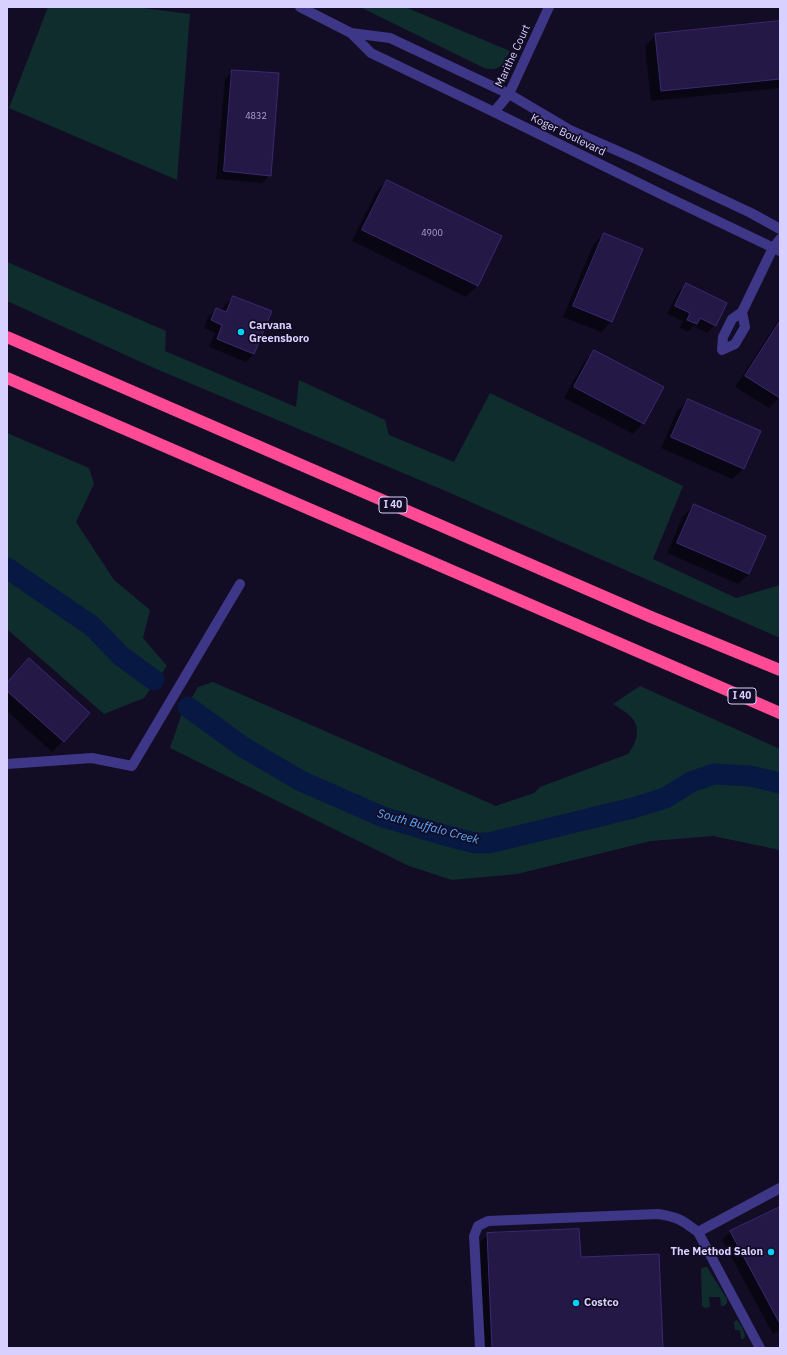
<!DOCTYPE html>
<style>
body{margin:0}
#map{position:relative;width:787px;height:1355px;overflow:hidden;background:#120d24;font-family:"IBM Plex Sans",sans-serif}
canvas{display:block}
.frame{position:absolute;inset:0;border:8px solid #d8d0ff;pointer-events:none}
</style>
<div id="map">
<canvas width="787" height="1355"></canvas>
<div class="frame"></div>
</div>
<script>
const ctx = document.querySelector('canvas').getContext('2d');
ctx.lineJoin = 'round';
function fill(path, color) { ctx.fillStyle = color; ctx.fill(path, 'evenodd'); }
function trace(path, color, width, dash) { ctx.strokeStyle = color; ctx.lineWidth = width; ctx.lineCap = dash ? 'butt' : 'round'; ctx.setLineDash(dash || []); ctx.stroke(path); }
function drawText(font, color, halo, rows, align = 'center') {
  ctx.font = font + ' "IBM Plex Sans",sans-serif'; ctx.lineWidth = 3.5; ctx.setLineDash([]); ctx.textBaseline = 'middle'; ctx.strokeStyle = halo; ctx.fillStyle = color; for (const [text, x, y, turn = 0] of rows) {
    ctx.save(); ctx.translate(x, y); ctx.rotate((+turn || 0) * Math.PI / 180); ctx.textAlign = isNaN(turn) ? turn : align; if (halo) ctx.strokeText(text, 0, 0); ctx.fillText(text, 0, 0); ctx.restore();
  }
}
fill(new Path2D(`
 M48 7H135L190 14 177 180 9 108Z
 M360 7H405L510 51C503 65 499 73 482 67Z
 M7 262 166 331 165 351 296 407 299 380 385 420 389 435 454 462 490 393 683 486 653 559 736 598 780 585V638L441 489 154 368 7 301Z
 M7 433 89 468 94 484 76 522 114 580 150 610 143 638 167 666 144 698 104 714 7 629Z
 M213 682 496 806 534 793 540 787 628 754C636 744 642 728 631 717 627 712 619 708 613 704L640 686 780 749V850L713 836 651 841 517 874 452 880 409 866 170 748 181 716 198 687Z
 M705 1267H707L727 1299V1303L724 1306H721L720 1297H709L710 1307 705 1308 702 1306 701 1269Z
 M737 1320 742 1327 745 1335 744 1339H741L740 1330H735L734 1322Z`), '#102d2e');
fill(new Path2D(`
 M780 22V88L651 101 645 46 656 35Z
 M233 71 270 175 262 183 216 179 225 79Z
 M387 181 501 237 477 286 466 297 352 241 376 192Z
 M604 234 611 322 601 332 563 317 593 245Z
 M686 284 715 325 707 333 693 326 688 332 680 328 683 321 667 314 678 292Z
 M233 297 254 354 246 362 209 347 215 333 204 328 208 317 216 309 222 311 225 305Z
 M780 318V397L769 408 735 387Z
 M594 351 643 423 633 434 564 398 584 362Z
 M688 400 759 431 743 469 732 479 661 448 677 411Z
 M694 506 749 574 738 584 667 553 683 516Z
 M7 683 63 741 52 752 7 711Z
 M780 1208V1330L773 1334 722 1240 730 1232Z
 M488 1234 662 1348H484L480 1242Z`), '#0007');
trace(new Path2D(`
 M7 568 92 626 121 656 154 680
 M188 707 243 747 301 781 383 817 444 835 475 843H489L633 808 665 798 691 782 714 774 750 776 780 783`), '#071943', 21);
const building = new Path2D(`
 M780 21V79L661 91 655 34Z
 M232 70 279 73 271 176 224 171Z
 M387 180 502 236 478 286 362 230Z
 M604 233 643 249 612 322 573 306Z
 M686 283 727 303 716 326 700 318 697 324 687 320 690 313 675 306Z
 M233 296 272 311 254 354 217 339 222 325 211 320 216 308 226 312Z
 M780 321V398L745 376Z
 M594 350 664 387 644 424 574 387Z
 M688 399 761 431 744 469 671 437Z
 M694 504 766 536 749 574 677 543Z
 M29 658 90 713 64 742 7 691V683Z
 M780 1207V1324L730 1231Z
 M579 1229 581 1257 659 1254 663 1348H492L487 1233Z`);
fill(building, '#241846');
trace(building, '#3c2973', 1);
trace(new Path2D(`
 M300 7 351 33 371 53 494 112 665 196 780 251
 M351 33 390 38 509 94 570 130 636 159 751 213 780 229
 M494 112 509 94 549 7
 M742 312 745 327 735 344 722 350 723 337 732 319 742 312 773 248 780 239
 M7 764 92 758 132 766 240 584
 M480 1348 474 1236 478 1226 488 1221 658 1214C678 1217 682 1220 698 1232
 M760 1348 698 1232 780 1188`), '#3e3686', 10);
trace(new Path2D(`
 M7 337 651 617 780 670
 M7 378 780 713`), '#ff4b96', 12);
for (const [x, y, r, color] of [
 [241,332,4,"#00d2fb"],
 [771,1252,4,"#00d2fb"],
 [576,1303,4,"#00d2fb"]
]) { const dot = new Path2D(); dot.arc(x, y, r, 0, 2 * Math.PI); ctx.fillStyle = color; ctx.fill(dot); trace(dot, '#120d24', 1.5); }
drawText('9px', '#aba2d1', null, [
 ["4832",256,116],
 ["4900",432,233]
]);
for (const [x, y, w] of [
 [393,505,28],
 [742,696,28]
]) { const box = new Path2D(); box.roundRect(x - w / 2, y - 8, w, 16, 3); ctx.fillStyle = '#120d24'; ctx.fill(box); trace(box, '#d8d0ff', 1); }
drawText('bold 10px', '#d8d0ff', null, [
 ["I 40",393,505],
 ["I 40",742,696]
]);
drawText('11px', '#d8d0ff', '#120d24', [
 ["Marithe Court",513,56,-65],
 ["Koger Boulevard",568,135,26]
]);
drawText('bold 11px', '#d8d0ff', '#120d24', [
 ["Carvana",249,326],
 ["Greensboro",249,339],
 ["The Method Salon",763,1252,"right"],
 ["Costco",584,1303]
], 'left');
drawText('italic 12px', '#5eaaff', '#120d24', [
 ["South Buffalo Creek",428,827,15]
]);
</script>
